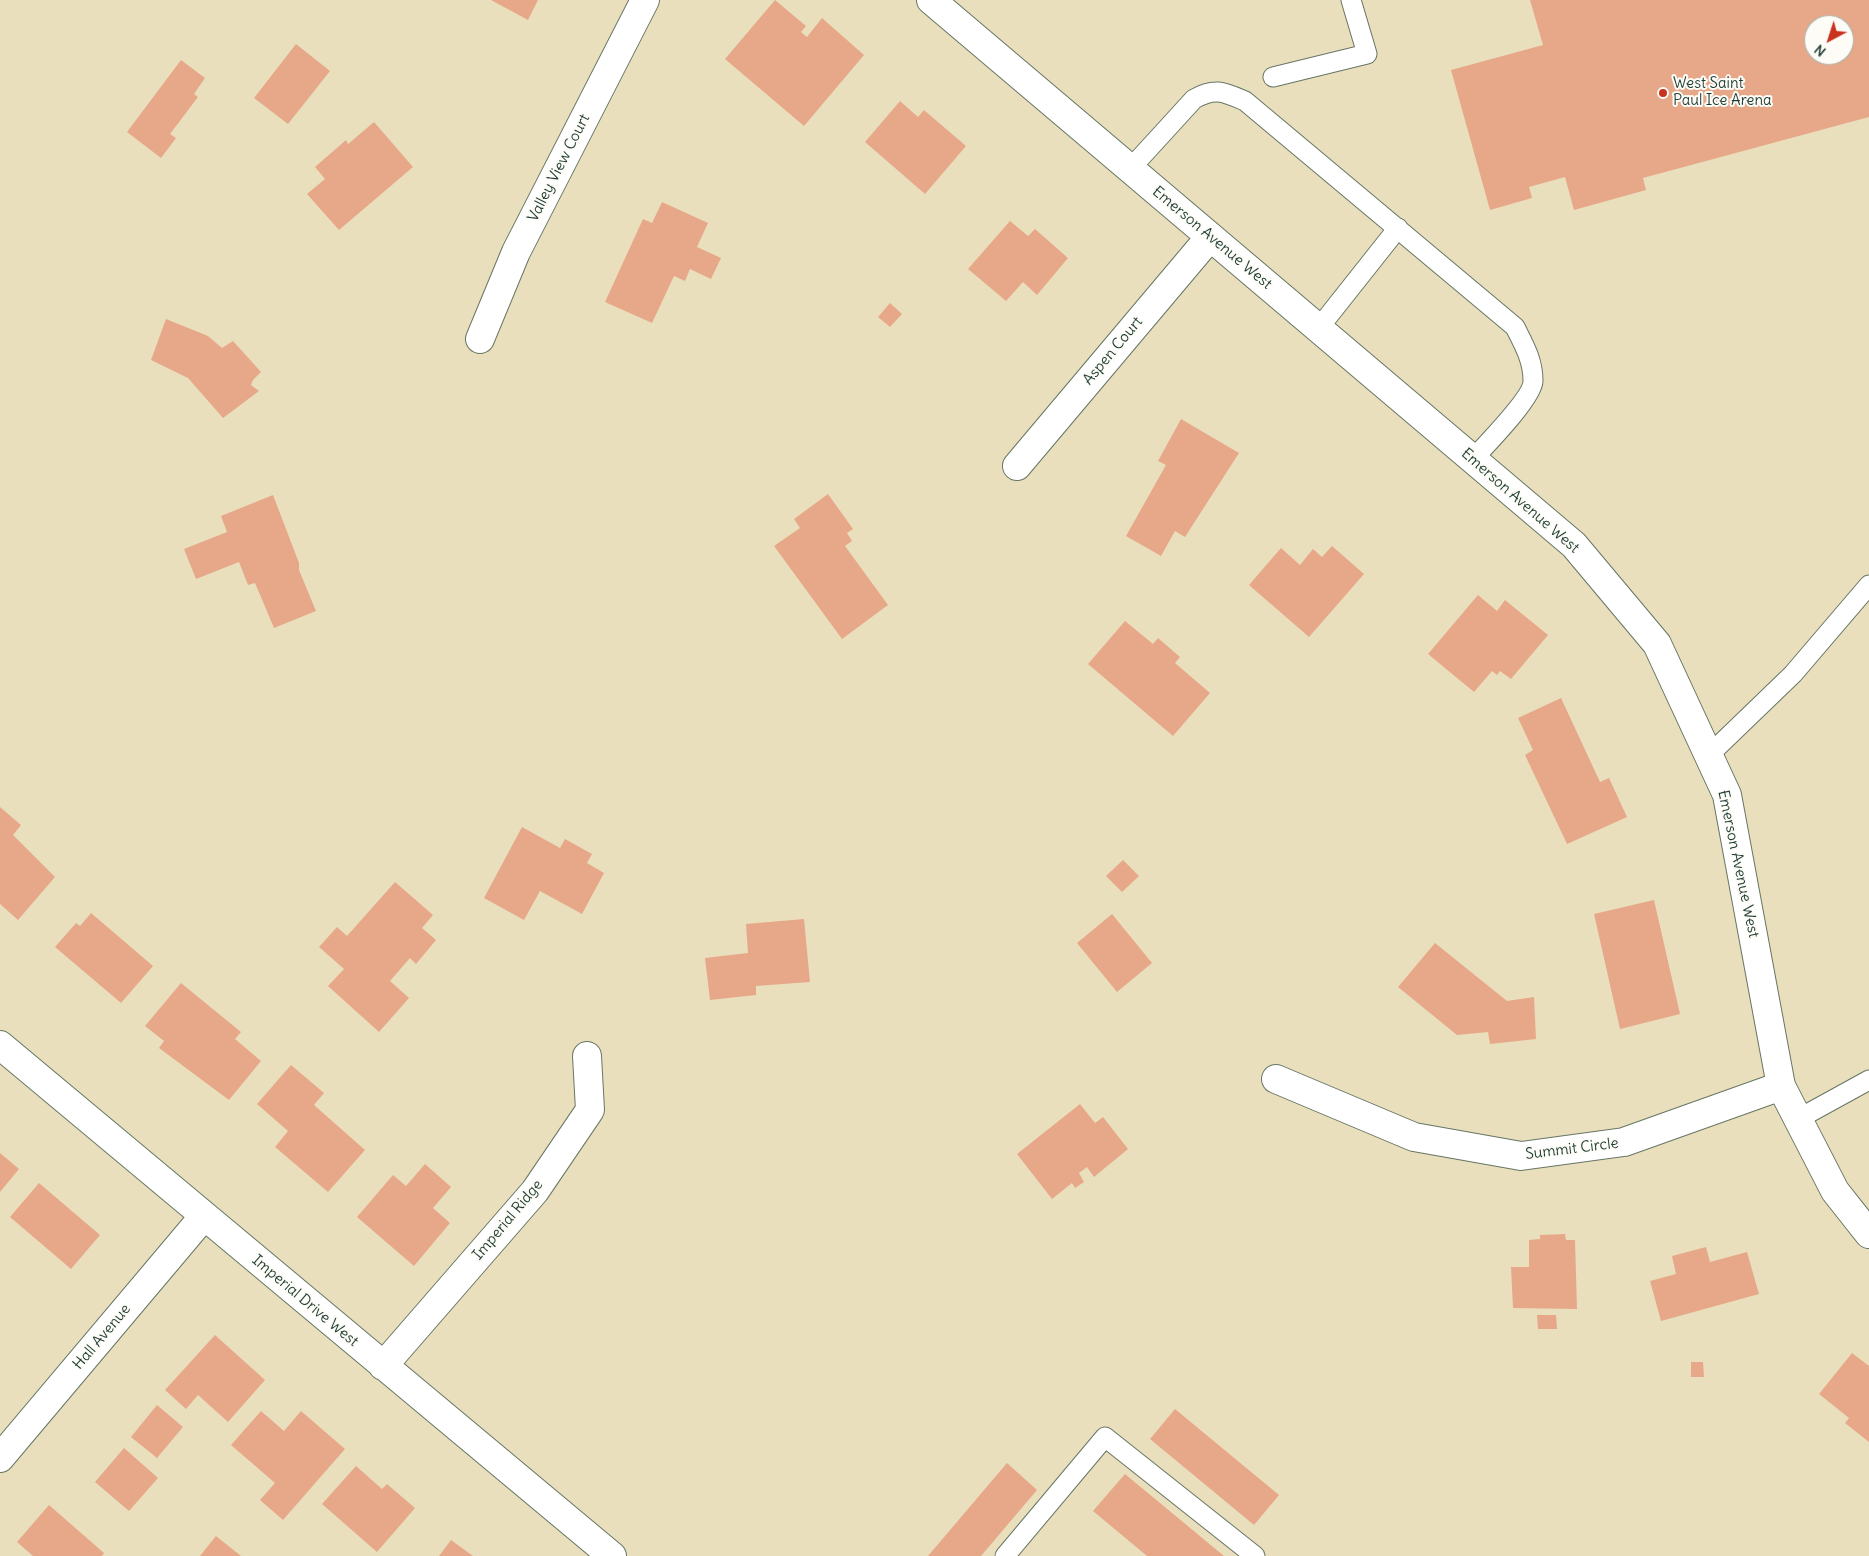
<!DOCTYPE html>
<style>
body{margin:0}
#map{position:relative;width:1869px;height:1556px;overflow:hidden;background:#e9dfbc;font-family:Delius,sans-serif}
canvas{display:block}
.north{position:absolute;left:1804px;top:15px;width:50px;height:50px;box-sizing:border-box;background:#fdfcf7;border:1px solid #a4b0a9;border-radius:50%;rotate:220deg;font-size:14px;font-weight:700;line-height:20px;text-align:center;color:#1f3d34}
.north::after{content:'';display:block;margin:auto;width:18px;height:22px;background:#c8321e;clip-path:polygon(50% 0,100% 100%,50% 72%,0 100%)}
</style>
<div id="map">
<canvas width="1869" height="1556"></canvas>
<div class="north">N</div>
</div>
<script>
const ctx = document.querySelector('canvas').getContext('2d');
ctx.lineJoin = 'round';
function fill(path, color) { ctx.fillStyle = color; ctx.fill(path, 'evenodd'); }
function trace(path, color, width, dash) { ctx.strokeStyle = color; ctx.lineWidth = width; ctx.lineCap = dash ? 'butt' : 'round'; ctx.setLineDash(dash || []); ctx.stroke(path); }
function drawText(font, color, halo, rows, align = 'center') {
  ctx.font = font + ' Delius,sans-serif'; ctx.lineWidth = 4; ctx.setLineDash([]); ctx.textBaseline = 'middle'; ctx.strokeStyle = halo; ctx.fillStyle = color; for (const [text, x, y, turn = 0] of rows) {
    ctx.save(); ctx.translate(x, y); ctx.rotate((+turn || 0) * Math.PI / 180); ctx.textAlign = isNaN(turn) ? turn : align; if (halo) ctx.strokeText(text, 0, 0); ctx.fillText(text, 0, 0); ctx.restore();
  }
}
fill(new Path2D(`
 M491 0H538L528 20Z
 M775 0 806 26 801 32 807 37 822 18 864 55 804 126 725 59Z
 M1530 0H1869V117L1643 178 1646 190 1574 210 1565 177 1529 187 1532 198 1490 210 1451 70 1543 45ZM1814 25H1844V55H1814Z
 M296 44 330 71 288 124 254 98Z
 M181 60 205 78 194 94 198 97 170 134 176 138 161 158 127 132Z
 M900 101 918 117 924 110 966 146 925 194 865 142Z
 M374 122 413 167 339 230 307 194 325 179 315 167 346 140 348 144Z
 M662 202 708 223 697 247 721 258 711 279 690 269 685 281 674 276 652 323 605 302 643 219 652 223Z
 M1010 221 1028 236 1035 229 1068 258 1037 295 1023 282 1006 301 968 269Z
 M890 303 902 314 890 327 878 317Z
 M166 319 208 336 222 348 233 341 261 372 253 380 251 385 259 391 223 418 188 378 151 360Z
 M1181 419 1239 453 1185 537 1175 531 1161 556 1126 536 1166 465 1158 461Z
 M828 494 853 529 847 533 852 541 845 546 888 605 842 639 774 546 800 528 794 519Z
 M273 495 299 563V570L316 611 274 628 255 583 248 585 239 562 196 579 184 549 227 532 221 516Z
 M1332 546 1364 574 1309 637 1249 585 1281 548 1300 565 1313 549 1322 557Z
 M1478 595 1497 611 1505 600 1548 635 1511 679 1500 671 1497 675 1492 671 1474 692 1428 654Z
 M1125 621 1153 644 1158 638 1180 657 1175 663 1210 693 1173 736 1088 664Z
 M1561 698 1600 782 1609 778 1627 817 1567 844 1525 755 1533 750 1518 718Z
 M0 807 21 825 13 835 55 877 18 920 0 904Z
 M522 827 560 848 565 839 592 854 587 863 604 873 582 914 540 891 524 920 484 898Z
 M1123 860 1139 876 1122 892 1106 876Z
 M395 882 433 915 422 928 436 940 416 964 410 958 390 981 409 998 379 1032 328 986 344 969 319 947 337 927 347 936Z
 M1654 900 1680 1014 1620 1029 1594 914Z
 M91 913 153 966 121 1003 55 947 76 923 80 926Z
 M1112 914 1152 963 1117 992 1077 943Z
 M804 919 810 982 756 986V995L710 1000 705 958 748 953 746 924Z
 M1435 943 1507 1001 1534 997 1536 1039 1490 1044 1488 1032 1457 1035 1398 987Z
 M181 983 241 1032 235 1039 261 1061 229 1100 159 1048 164 1041 145 1026Z
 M291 1065 324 1093 314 1105 365 1150 328 1192 275 1147 288 1131 257 1104Z
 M1080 1104 1095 1123 1103 1117 1128 1149 1094 1177 1087 1167 1079 1173 1084 1182 1075 1188 1072 1183 1052 1199 1017 1154Z
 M0 1153 19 1169 0 1192Z
 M425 1164 451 1187 433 1208 450 1223 414 1266 357 1217 393 1175 406 1186Z
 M39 1183 100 1235 71 1269 10 1217Z
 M1565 1234 1566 1240H1575L1577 1309 1513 1308 1511 1267H1529V1240L1540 1239V1235Z
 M1706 1247 1710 1262 1747 1252 1759 1294 1661 1321 1650 1281 1676 1274 1672 1256Z
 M1537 1315H1556L1557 1329H1538Z
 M215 1335 265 1380 228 1422 198 1395 186 1409 165 1390Z
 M1852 1353 1869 1366V1442L1845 1423 1849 1418 1819 1394Z
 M1691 1362H1703L1704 1377H1691Z
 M157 1405 183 1427 157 1458 131 1437Z
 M1175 1409 1279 1495 1254 1525 1150 1439Z
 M261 1411 284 1431 301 1411 345 1449 283 1520 260 1500 275 1483 231 1445Z
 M124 1448 158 1478 129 1511 95 1482Z
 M1007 1463 1037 1490 981 1556H928Z
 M356 1466 382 1489 387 1484 415 1508 377 1552 322 1504Z
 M1125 1474 1224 1556H1147L1093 1511Z
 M49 1505 104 1553 102 1556H33L17 1542Z
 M216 1536 241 1556H200Z
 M451 1540 473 1556H439Z`), '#e7a889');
const service = new Path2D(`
 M1273 77 1367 54 1351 0
 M1130 169 1194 99C1215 87 1224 92 1245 101L1515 327C1524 345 1533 360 1533 381 1533 397 1485 446 1472 460
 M1318 329 1398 228
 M1709 755 1793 674 1869 585
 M1798 1119 1869 1080
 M1005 1556 1105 1437 1255 1556`);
const minor = new Path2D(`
 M480 339 516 252 645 0
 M1017 466 1210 237
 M0 1045 612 1556
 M1276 1079 1414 1137 1521 1156 1624 1142 1781 1086
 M383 1366 535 1191 590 1110 587 1056
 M0 1458 204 1216`);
const tertiary = new Path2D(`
 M931 0 1574 545 1657 644 1727 795 1781 1086 1835 1191 1869 1234`);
trace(service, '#667664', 21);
trace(minor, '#667664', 30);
trace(tertiary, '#667664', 30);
trace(service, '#fff', 19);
trace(minor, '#fff', 28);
trace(tertiary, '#fff', 28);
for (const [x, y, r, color] of [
 [1663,93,5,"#c8321e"]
]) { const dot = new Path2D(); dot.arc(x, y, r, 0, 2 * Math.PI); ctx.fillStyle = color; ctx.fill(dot); trace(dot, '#fdfcf7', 2); }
drawText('15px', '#1f3d34', '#fdfcf7', [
 ["West Saint",1673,84],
 ["Paul Ice Arena",1673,101]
], 'left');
drawText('15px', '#1f3d34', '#fdfcf7', [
 ["Valley View Court",559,168,-63],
 ["Emerson Avenue West",1212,238,40],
 ["Aspen Court",1113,351,-50],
 ["Emerson Avenue West",1520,501,41],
 ["Emerson Avenue West",1738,864,78],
 ["Summit Circle",1572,1149,-7],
 ["Imperial Ridge",508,1220,-50],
 ["Imperial Drive West",305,1301,40],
 ["Hall Avenue",102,1337,-50]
]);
</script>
